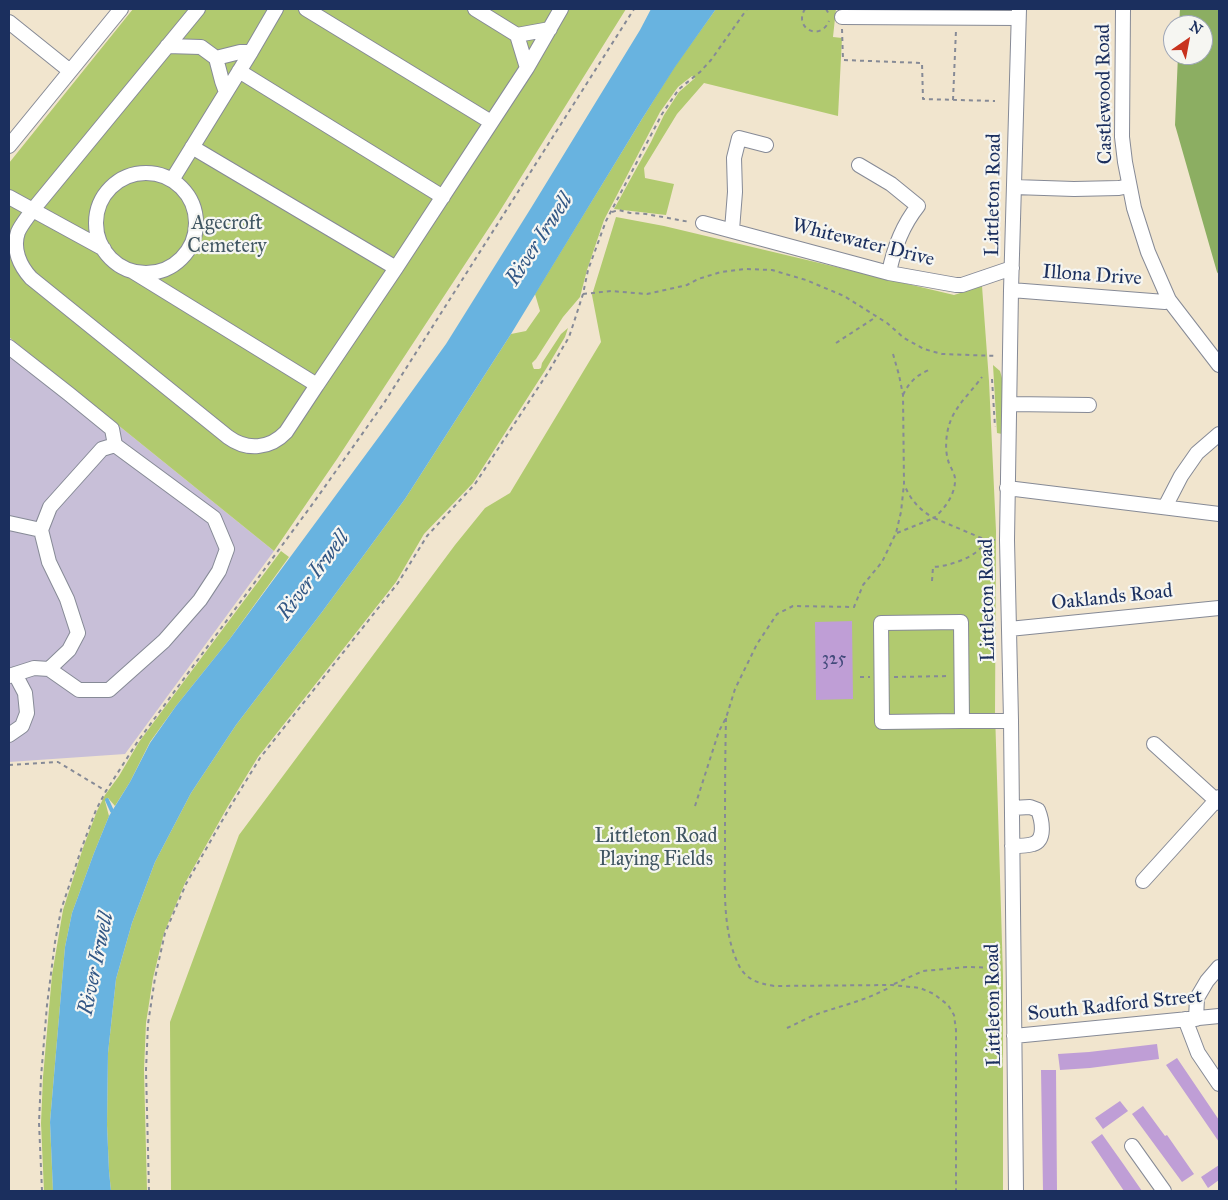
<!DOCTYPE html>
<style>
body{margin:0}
#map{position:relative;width:1228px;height:1200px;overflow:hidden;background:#f1e5ce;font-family:"IM FELL Great Primer",serif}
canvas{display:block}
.frame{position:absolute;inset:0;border:10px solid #1b2f5e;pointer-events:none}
.north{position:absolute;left:1163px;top:15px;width:50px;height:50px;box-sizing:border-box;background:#f6f6f2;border:1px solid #9ea6b7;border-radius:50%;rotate:33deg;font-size:14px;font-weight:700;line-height:20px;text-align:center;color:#1b2f5e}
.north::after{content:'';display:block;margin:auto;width:18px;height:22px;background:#c8321e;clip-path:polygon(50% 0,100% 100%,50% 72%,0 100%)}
</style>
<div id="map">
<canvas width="1228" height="1200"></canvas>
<div class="frame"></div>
<div class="north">N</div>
</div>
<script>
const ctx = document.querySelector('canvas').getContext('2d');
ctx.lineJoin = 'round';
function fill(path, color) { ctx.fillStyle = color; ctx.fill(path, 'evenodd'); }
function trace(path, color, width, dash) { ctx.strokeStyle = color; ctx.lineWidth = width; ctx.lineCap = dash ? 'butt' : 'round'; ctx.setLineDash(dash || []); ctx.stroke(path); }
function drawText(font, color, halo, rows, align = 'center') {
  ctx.font = font + ' "IM FELL Great Primer",serif'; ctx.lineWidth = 4.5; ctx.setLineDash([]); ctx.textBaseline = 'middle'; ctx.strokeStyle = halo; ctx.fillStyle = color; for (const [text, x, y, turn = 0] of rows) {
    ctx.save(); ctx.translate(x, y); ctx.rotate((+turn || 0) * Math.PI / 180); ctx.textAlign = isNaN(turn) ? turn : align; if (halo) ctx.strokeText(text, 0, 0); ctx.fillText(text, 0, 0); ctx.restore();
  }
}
fill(new Path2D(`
 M9 337 274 551 125 754 9 762Z`), '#c8bfd8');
fill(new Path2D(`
 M133 9H626L498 214 337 459 274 551 9 337V163Z
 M716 9H836L833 37 842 38 838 116 704 83 677 114 644 168 645 178 674 184 666 215 614 209 651 142 664 115 679 92 695 78 692 76 678 87 660 112 604 220 587 270 580 297 563 317 536 359 532 363 533 367 534 369H539L541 368 542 363 561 334 568 328 565 337 546 369 473 483 424 534 396 582 258 757 228 806 185 883 164 933 153 978 146 1023 144 1070 147 1191H111L109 1171 107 1125 108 1053 116 979 132 923 155 862 191 793 236 725 322 612 405 499 511 334 526 331 540 311 535 294 642 119 675 66Z
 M616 217 664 226 954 295 982 286 989 381 996 531 995 712 1003 976V1191H171L170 1022 239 835 455 545 485 508 510 493 601 342 592 295Z
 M993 365 1000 371 1002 378V434L997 433Z
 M281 551 289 557 229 640 176 706 150 742 130 782 115 806 108 798 105 801 109 816 94 853 72 913 65 947 50 1122 53 1191H44L41 1123 43 1077 52 975 63 910 83 848 97 811 105 795 119 776 139 742 202 657Z`), '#b1ca6f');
fill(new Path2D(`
 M1180 9H1219V275L1217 272 1175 125 1178 55H1203V25H1179Z`), '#8cae62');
fill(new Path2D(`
 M651 9H716L675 67 642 119 511 334 405 499 322 612 236 725 191 793 155 862 132 923 116 979 108 1053 107 1125 109 1171 111 1191H53L50 1122 65 947 72 913 94 853 109 816 130 782 150 743 176 706 229 640 381 434 446 344 531 208 640 30Z`), '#68b3e0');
trace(new Path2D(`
 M107 800 112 811 116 814`), '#68b3e0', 4);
fill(new Path2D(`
 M852 621 853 699 816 700 815 622Z
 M1157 1044 1159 1059 1090 1068 1060 1070 1058 1054 1089 1052Z
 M1177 1058 1219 1120V1142L1166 1065Z
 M1041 1070H1056L1057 1191H1043Z
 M1120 1101 1128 1111 1103 1129 1095 1118Z
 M1143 1106 1165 1136 1167 1135 1194 1174 1182 1182 1132 1114Z
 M1102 1134 1124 1165 1142 1191H1124L1091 1142Z
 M1219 1165V1180L1208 1188 1201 1177Z`), '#bf9ed6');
const minor = new Path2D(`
 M198 9 31 212C27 218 21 225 18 232 12 249 20 266 31 278L228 437C247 451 270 449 286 432L317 385
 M306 9 491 122
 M475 9 517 35 550 29
 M1123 9 1122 137 1125 162 1134 208 1148 252 1169 300 1219 365
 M842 17 1018 18
 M9 22 70 71
 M517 35 527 68
 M167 46 201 47 216 58 240 52H251
 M216 58 222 81 226 92
 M239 71 443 197
 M9 146 121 9
 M192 147 396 268
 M859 165 891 184 918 206C902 226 894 247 889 273
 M96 223a50 50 0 1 1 100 0a50 50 0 1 1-100 0Z
 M172 180 251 52 276 9
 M1014 187 1074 189 1119 188 1129 186
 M9 197 104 249
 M703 223 889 273 956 285H962L1012 268
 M732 230 735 192 734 158 739 138 766 145
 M132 271 317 385 396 268 527 68 561 9
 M1011 290 1165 302 1169 300
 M9 347 69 394 112 429 115 445
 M1010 404 1089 405
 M1007 488 1219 514
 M1165 507 1181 476 1197 453 1219 434
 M9 523 41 530
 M961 622 962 721 882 722 881 623Z
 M1009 629 1219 608
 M9 676 34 668 49 669 79 690H109L164 641 200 600 219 571 227 549 214 518 115 445 102 449 50 507 41 530 49 562 67 599 78 633 69 650 49 669
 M962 721H1003L1011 720
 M9 735 22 726 27 713 25 693 15 674
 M1154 744 1219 803
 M1012 808 1030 807 1038 810C1042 820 1046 840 1033 844 1027 846 1019 846 1012 846
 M1143 881 1219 797
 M1185 1019 1198 1053 1219 1084
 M1196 1019 1197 998 1207 981 1219 967
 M1014 1036 1219 1016
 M1132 1146 1164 1191
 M1016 1191 1011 720 1007 540 1011 290 1019 9`);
trace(minor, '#868a96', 16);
trace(new Path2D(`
 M805 9C793 28 820 42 829 21
 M826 9 829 14
 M842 29 843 60 922 63 923 99 995 101
 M953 100 956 30
 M612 212 619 210 630 213 646 214 690 222
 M583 294 611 291 647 294 687 285 698 279 721 272 746 269 772 270 806 280 844 296 887 323 904 338 924 349 942 354 997 356
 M836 343 876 317
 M893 354 899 375 903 395 904 484C910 499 919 510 934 518 945 508 956 494 955 478 954 472 949 465 948 460 945 450 946 438 948 429 953 407 970 394 982 377
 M992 379 995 427
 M903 395C909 382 917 375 929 370
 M897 533 934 518 986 540H995
 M932 581 933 567C950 566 979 557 986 540
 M860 677H870
 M894 677 950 676
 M726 718C725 760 725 803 725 845 725 880 722 926 736 959 743 978 755 983 774 986L892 985 920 988 934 994 948 1005 954 1015 956 1030V1191
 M9 765 58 762 106 791
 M695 806 719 731 726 718 735 689 757 644 777 614 793 606 854 607 863 585 882 562 896 533 901 512 904 484
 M894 984 923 971 967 967 1001 968
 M787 1028C798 1023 809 1017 820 1013 844 1005 867 1000 890 987
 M42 1191 39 1123 41 1077 47 1005 55 942 61 910 82 847 96 810 106 791 138 741 314 502 384 403 634 9
 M149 1191 146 1070 148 1024 155 978 165 933 186 884 230 807 260 758 398 583 427 536 475 484 549 371 569 337 574 322 583 294 588 270 606 221 662 114 679 89 700 72 711 60 747 9`), '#868a96', 2, [4, 4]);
trace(minor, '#fff', 14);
drawText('18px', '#444b7c', null, [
 ["325",834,660]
]);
drawText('20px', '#1b2f5e', '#f6f6f2', [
 ["Castlewood Road",1105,94,-91],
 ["Littleton Road",994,195,-89],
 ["Whitewater Drive",863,243,14],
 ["Illona Drive",1092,276,4],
 ["Oaklands Road",1112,598,-6],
 ["Littleton Road",988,600,-91],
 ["Littleton Road",994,1005,-91],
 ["South Radford Street",1115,1006,-6]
]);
drawText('20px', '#405662', '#f6f6f2', [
 ["Agecroft",227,224],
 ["Cemetery",227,247],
 ["Littleton Road",656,837],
 ["Playing Fields",656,860]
]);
drawText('italic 21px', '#325785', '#f6f6f2', [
 ["River Irwell",540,240,-57],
 ["River Irwell",314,576,-53],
 ["River Irwell",97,964,-78]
]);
</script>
